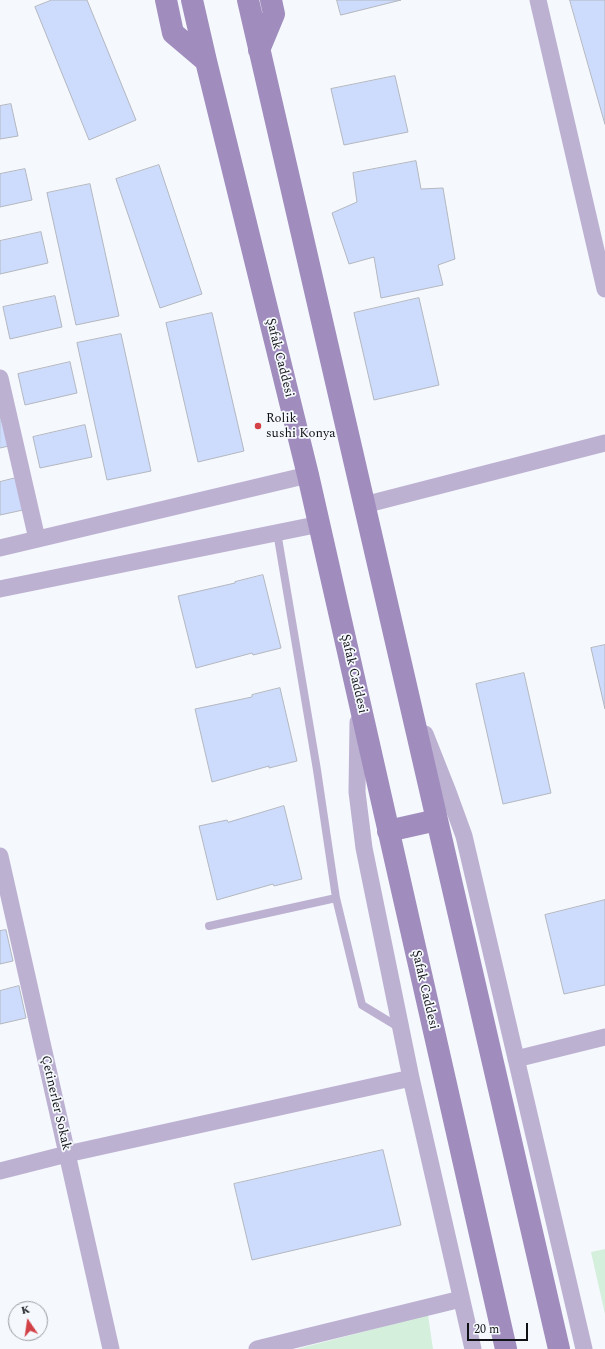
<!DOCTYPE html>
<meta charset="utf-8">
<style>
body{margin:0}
#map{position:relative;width:605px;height:1349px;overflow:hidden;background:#f5f8fd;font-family:Spectral,serif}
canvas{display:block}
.north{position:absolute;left:8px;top:1301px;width:40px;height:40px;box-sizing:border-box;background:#f5f8fd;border:1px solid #9a9ca0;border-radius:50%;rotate:347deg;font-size:11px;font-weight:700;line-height:16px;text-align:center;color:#111215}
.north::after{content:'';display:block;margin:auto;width:14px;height:18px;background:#d14146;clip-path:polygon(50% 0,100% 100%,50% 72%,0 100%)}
.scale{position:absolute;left:467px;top:1323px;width:61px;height:18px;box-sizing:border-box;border:2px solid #111215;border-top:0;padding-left:5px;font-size:12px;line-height:14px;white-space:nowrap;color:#111215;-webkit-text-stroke:3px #f5f8fd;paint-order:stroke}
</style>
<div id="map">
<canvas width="605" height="1349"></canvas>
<div class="north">K</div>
<div class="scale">20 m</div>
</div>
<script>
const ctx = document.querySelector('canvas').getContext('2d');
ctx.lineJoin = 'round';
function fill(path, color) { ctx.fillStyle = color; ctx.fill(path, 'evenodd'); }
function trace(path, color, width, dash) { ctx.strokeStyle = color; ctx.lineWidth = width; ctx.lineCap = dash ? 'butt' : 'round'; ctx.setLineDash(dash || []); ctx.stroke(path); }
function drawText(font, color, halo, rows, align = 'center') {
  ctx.font = font + ' Spectral,serif'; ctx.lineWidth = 3.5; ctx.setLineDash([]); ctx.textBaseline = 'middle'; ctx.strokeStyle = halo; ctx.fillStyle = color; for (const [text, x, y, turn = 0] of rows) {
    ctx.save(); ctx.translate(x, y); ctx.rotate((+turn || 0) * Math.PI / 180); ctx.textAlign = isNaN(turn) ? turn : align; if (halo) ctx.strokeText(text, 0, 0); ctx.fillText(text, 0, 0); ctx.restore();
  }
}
fill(new Path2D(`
 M605 1249V1314L591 1252Z
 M428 1315 433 1349H297Z`), '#d4efdc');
const building = new Path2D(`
 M52 0H87L136 120 89 140 35 7Z
 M337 0H401L341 15Z
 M570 0H605V124Z
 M395 76 408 132 344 145 331 89Z
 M11 104 18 136 0 139V106Z
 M416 161 421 189 443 188 455 259 438 265 443 285 381 298 374 257 349 264 332 213 357 202 353 173Z
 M159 165 202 294 160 308 116 179Z
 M25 169 32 200 0 207V174Z
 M90 184 119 316 76 325 47 193Z
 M41 232 48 263 0 274V241Z
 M55 296 62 327 10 339 3 307Z
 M419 298 439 385 374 400 354 313Z
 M212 313 244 451 198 462 166 323Z
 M121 334 151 471 107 480 77 343Z
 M70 362 77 393 25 405 18 374Z
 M0 415 9 446 0 448Z
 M85 425 92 457 40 468 33 437Z
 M16 478 23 510 0 515V482Z
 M263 575 281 648 253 655 252 653 196 668 178 596 235 583V582Z
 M605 645V709L591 648Z
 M524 673 551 793 503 804 476 684Z
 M280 688 297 761 269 768V766L212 782 195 709 252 697V695Z
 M284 806 302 879 274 886 273 884 217 900 199 826 227 820 228 822Z
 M605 900V985L564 994 545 915Z
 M6 930 13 961 0 964V931Z
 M19 986 26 1018 0 1024V991Z
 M383 1150 401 1225 252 1260 234 1184Z`);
fill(building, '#cddcfd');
trace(building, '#b3b7bf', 1);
trace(new Path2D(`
 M277 532 317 770 336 898 362 1005 400 1028
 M209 926 336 898`), '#bdb1d2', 8);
trace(new Path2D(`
 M538 0 605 289
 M0 378 37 539
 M364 505 605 443
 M0 548 308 475
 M0 589 320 524
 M358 722 357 792 364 848 411 1078 473 1349
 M425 734 448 792 464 836 584 1349
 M0 856 111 1349
 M516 1059 605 1037
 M0 1171 67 1154 411 1078
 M257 1349 461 1299`), '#bdb1d2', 17);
trace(new Path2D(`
 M166 0 173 33 206 61
 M192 0 206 61 308 475 506 1349
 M248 0 559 1349
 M259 50 274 14 271 0
 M388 831 437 820`), '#a08dbe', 22);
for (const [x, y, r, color] of [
 [258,426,4,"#d14146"]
]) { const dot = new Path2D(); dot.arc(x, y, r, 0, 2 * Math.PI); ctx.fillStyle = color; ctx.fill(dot); trace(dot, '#f5f8fd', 1.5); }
drawText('13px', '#111215', '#f5f8fd', [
 ["Şafak Caddesi",279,358,76],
 ["Şafak Caddesi",353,674,77],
 ["Şafak Caddesi",424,990,77],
 ["Çetinerler Sokak",55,1103,77]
]);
drawText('13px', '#111215', '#f5f8fd', [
 ["Rolik",266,419],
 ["sushi Konya",266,434]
], 'left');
</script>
